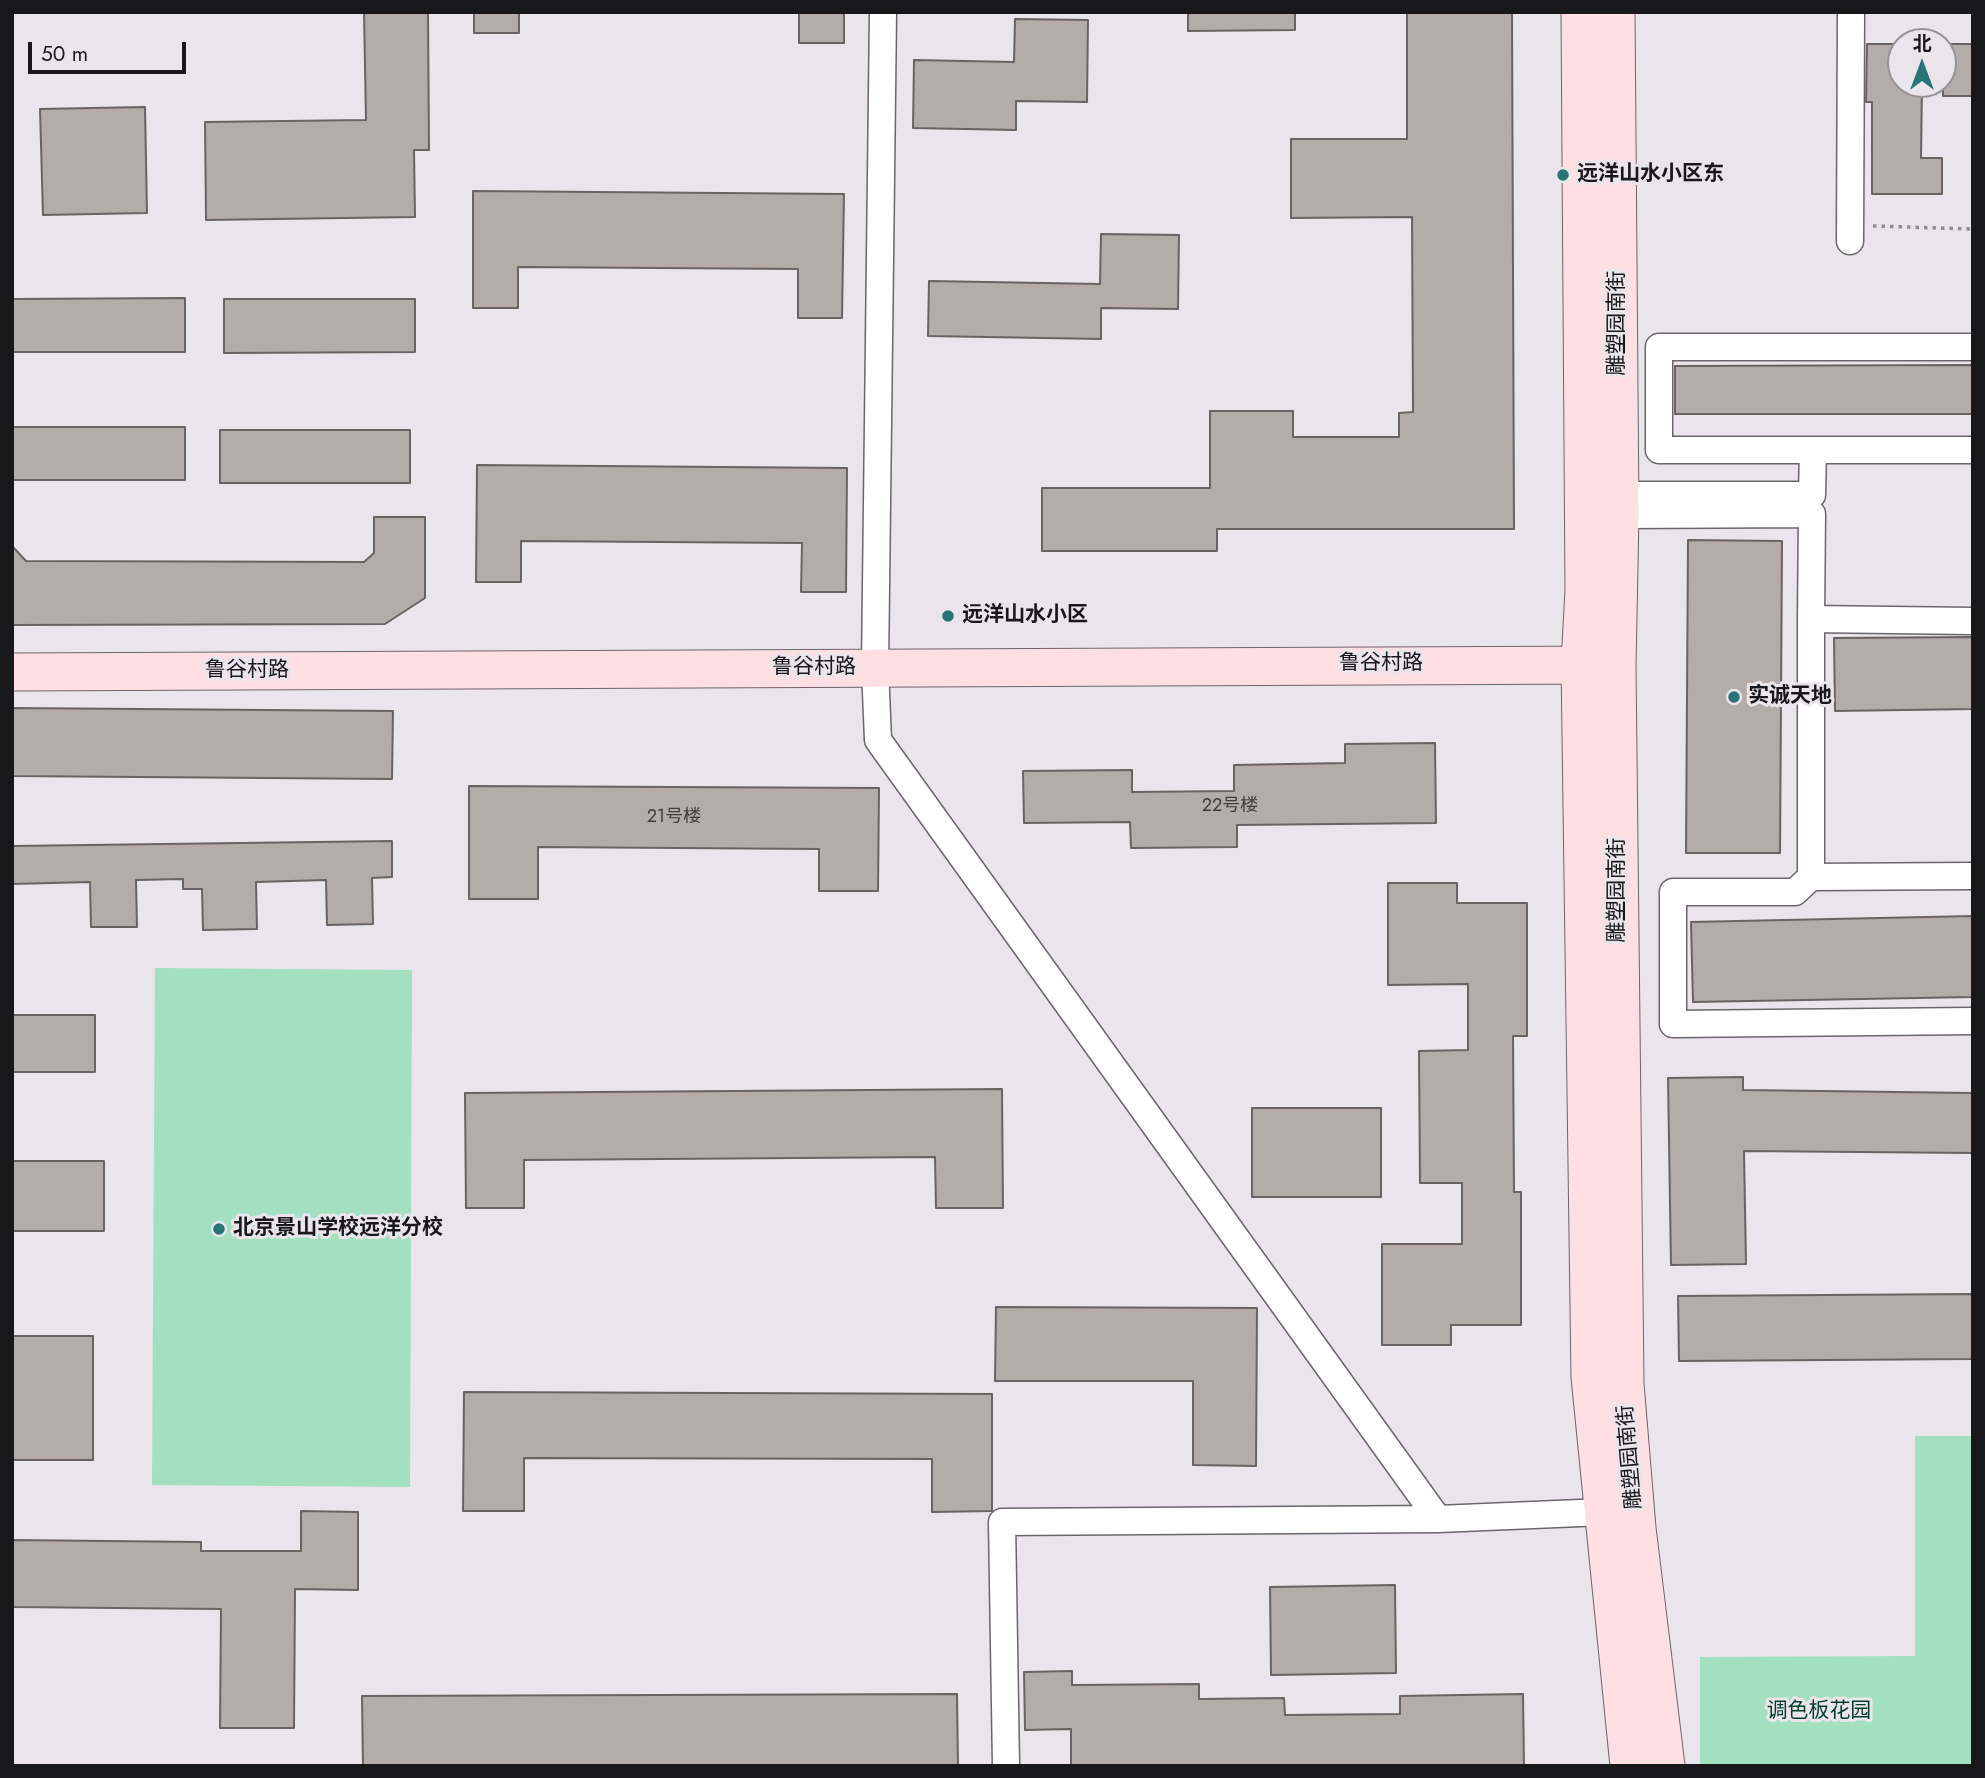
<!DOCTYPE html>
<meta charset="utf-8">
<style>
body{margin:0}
#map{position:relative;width:1985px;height:1778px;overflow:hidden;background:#e9e5ea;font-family:Jost,"Noto Sans SC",sans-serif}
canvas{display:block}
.frame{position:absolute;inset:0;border:14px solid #181719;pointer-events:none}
.north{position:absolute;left:1887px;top:28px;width:70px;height:70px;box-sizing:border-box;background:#e9e5ea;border:2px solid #959396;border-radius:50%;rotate:0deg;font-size:19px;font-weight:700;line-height:28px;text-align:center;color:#181719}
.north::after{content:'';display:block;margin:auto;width:24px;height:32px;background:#297477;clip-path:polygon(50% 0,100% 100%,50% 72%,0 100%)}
.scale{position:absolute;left:28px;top:42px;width:158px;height:32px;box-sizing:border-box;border:4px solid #181719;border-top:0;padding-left:9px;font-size:21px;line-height:24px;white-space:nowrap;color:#181719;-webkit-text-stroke:5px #e9e5ea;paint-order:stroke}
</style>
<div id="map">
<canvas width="1985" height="1778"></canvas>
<div class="frame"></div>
<div class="north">北</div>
<div class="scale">50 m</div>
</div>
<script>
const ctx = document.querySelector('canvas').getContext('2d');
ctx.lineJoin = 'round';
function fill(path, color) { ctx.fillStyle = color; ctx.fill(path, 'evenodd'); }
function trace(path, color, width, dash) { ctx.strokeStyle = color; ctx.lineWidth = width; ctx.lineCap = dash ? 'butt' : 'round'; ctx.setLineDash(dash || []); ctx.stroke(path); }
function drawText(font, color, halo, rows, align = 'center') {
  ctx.font = font + ' Jost,"Noto Sans SC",sans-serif'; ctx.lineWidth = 6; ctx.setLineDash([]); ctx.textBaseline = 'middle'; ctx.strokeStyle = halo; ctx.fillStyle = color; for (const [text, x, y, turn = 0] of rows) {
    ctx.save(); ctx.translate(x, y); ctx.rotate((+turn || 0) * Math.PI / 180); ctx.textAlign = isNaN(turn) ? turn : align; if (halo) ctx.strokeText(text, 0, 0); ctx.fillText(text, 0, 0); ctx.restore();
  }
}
fill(new Path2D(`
 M155 968 412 970 410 1487 152 1485Z
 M1915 1436H1973V1766H1700V1657L1915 1656Z`), '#a2e0c1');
const building = new Path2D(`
 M364 12H428L429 150H414L415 217 206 220 205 122 366 120Z
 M474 12H519V33H474Z
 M799 12H844V43H799Z
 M1188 12H1295V30L1188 31Z
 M1407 12H1512L1514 529H1217V551H1042V488H1210V411H1293V437H1399V413L1413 412 1412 217 1291 218V139H1407Z
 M1015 19 1088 20 1087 102 1016 101V130L913 128 914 60 1014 62Z
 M1867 44H1901V84H1922L1921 158H1942V194H1872V102H1866Z
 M1943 44H1973V96H1943Z
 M145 107 147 213 43 215 40 109Z
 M473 191 844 194 842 318H798V269L518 267V308H473Z
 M1101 234 1179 235 1178 309 1101 308V339L928 336 929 281 1100 284Z
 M185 298V352H12V299Z
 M224 299H415V352L224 353Z
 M1973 365V414H1675V366Z
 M12 427H185V480H12Z
 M220 430H410V483H220Z
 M477 465 847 468 846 592H801L802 543 521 541V582H476Z
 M374 517H425V598L385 624 12 625V546L26 561 364 562 374 553Z
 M1688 540 1782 541 1780 853H1686Z
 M1973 637V709L1835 711 1834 638Z
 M12 708 393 711 392 779 12 776Z
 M1435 743 1436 823 1237 825V847L1131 848 1130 822 1024 823 1023 771 1132 770V792L1234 791V765L1345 763V744Z
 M469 786 879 788 878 891H819V849L538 847V899H469Z
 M392 841V877L372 878 373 924 327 925 326 880 256 882 257 929 203 930 202 889H183V879L136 880 137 927H91L90 882 12 884V846Z
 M1388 883H1457V903H1527V1036H1513L1514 1192H1521V1325H1451V1345H1382V1244H1462V1183H1420L1419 1051 1468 1050V984L1388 985Z
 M1973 916V997L1693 1002 1691 922Z
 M12 1015H95V1072H12Z
 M1743 1077V1090L1973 1093V1153L1744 1151 1746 1264 1671 1265 1668 1078Z
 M1002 1089 1003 1208H936L935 1157 524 1160V1208H466L465 1093Z
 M1252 1108H1381V1197H1252Z
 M12 1161H104V1231H12Z
 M1973 1294V1359L1679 1361 1678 1296Z
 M996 1307 1257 1308 1256 1466 1193 1465V1381H995Z
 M12 1336H93V1460H12Z
 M464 1392 992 1394V1511L932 1512V1459L524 1458V1511H463Z
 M301 1511 358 1512V1590L295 1589 294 1728H220L221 1609 12 1607V1540L201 1542V1551H301Z
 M1395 1585 1396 1673 1271 1675 1270 1587Z
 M1072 1671V1685L1199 1684V1699L1284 1698 1285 1715 1400 1714V1696L1523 1694 1524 1766H1071V1729L1025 1730 1024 1672Z
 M957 1694 958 1766H363L362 1696Z`);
fill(building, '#b3acab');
trace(building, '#696362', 2);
const street = new Path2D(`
 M883 12 875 668 878 740 1438 1519
 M1850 241 1851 12
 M1973 347H1659V450H1973
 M1619 495H1812L1813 450
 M1620 515 1812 514 1811 619 1973 621
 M1811 619V877L1973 876
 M1811 877 1795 892H1673V1024L1973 1021
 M1006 1766 1002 1522 1438 1519 1604 1512`);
const secondary = new Path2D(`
 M1580 12 1584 590 1580 663 1590 1377 1629 1766
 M1616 12 1620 515 1617 666 1625 1384 1637 1528 1666 1766
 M12 672 1604 665`);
trace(street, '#6a666b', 29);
trace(secondary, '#6a666b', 39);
trace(new Path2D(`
 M1873 226 1973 229`), '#908d91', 3.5, [3.5, 5]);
trace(street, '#fff', 26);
trace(secondary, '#ffdfe4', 37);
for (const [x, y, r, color] of [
 [1563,175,7,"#297477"],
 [948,616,7,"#297477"],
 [1734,697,7,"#297477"],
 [219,1229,7,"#297477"]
]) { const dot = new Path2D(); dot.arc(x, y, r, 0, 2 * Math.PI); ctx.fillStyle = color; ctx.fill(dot); trace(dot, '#e9e5ea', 2.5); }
drawText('18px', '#3f3c3e', null, [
 ["22号楼",1230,807],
 ["21号楼",674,818]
]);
drawText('bold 21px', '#181719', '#e9e5ea', [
 ["远洋山水小区东",1577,175],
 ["远洋山水小区",962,616],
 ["实诚天地",1748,697],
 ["北京景山学校远洋分校",233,1229]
], 'left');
drawText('21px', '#181719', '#e9e5ea', [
 ["雕塑园南街",1618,323,-90],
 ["鲁谷村路",1381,664],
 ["鲁谷村路",814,668],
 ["鲁谷村路",247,671],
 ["雕塑园南街",1618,890,-90],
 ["雕塑园南街",1631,1457,-95]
]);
drawText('21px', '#023d28', '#e9e5ea', [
 ["调色板花园",1819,1712]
]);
</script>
